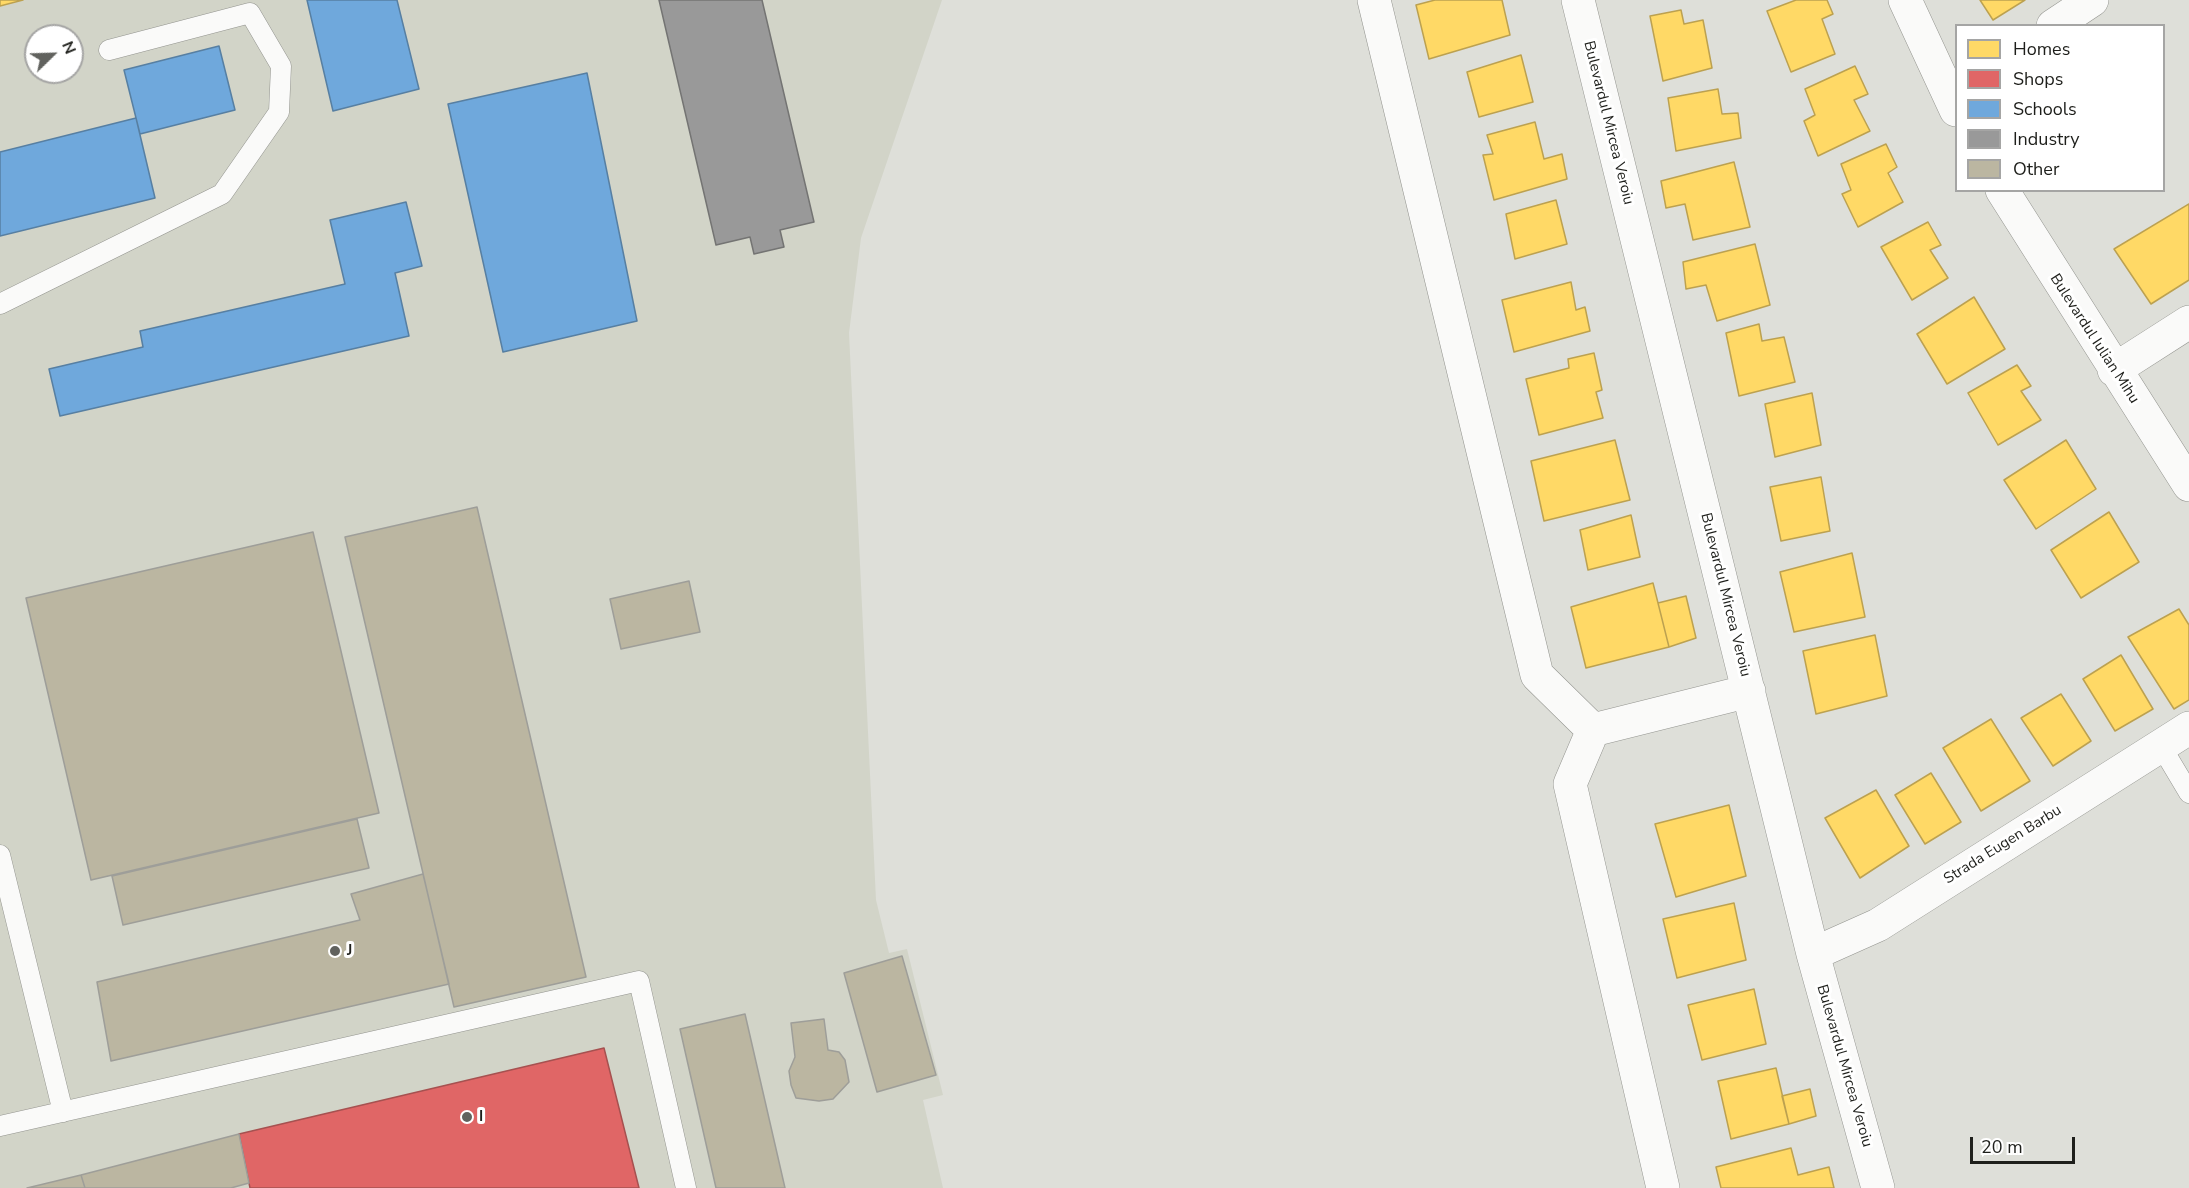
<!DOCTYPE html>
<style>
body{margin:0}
#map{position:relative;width:2189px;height:1188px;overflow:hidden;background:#dedfd9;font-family:"Nunito Sans",sans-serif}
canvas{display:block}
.legend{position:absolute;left:1955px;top:24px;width:210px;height:168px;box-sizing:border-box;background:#fff;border:2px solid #a5a5a4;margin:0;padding:8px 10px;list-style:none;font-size:18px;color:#1e1f1b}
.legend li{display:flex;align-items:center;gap:12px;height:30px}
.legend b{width:30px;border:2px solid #a5a5a4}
.north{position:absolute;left:24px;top:24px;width:60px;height:60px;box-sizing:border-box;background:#fff;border:2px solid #a5a5a4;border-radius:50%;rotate:67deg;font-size:16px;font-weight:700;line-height:24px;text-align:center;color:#1e1f1b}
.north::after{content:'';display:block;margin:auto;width:21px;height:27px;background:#61625e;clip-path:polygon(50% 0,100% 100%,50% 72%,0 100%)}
.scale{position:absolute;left:1970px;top:1137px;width:105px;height:27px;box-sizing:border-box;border:3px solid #1e1f1b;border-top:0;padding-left:8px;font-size:18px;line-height:21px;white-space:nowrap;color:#1e1f1b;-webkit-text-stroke:4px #fff;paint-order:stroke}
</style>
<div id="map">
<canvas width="2189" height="1188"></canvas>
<ul class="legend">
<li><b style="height:16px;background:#ffd966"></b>Homes</li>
<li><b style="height:16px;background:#e06666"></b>Shops</li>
<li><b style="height:16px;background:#6fa8dc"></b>Schools</li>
<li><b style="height:16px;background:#999"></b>Industry</li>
<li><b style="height:16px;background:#bbb6a1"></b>Other</li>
</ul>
<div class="north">N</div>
<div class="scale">20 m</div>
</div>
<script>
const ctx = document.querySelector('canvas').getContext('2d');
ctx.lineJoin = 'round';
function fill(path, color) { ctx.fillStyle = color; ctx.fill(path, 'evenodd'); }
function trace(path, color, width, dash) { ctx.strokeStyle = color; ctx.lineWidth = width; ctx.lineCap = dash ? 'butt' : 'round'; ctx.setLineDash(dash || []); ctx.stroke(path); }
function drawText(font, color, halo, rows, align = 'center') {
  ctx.font = font + ' "Nunito Sans",sans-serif'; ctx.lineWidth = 6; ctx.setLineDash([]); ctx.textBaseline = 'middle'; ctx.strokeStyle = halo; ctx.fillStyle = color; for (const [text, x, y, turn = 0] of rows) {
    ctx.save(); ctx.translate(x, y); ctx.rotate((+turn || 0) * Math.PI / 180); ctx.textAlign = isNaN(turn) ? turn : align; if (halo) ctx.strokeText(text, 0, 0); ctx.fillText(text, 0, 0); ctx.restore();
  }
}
fill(new Path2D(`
 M0 0H942L861 238 849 333 876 900 889 953 907 949 943 1095 923 1100 943 1188H0ZM36 36H72V72H36Z`), '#d2d4c8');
const homes = new Path2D(`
 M0 0H23L0 6Z
 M1435 0H1502L1510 35 1429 59 1416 5Z
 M1796 0H1827L1833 14 1822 19 1835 54 1791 72 1767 11Z
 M1980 0H2025L1993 20Z
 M1681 10 1684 24 1703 20 1712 68 1663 81 1650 16Z
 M1521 55 1533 102 1479 117 1467 72Z
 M1855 66 1868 94 1854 100 1870 131 1818 156 1804 121 1815 115 1805 89Z
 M1718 89 1722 114 1738 113 1741 138 1676 151 1668 98Z
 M1535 122 1544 159 1562 154 1567 179 1494 200 1483 155 1493 154 1487 135Z
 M1886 144 1897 167 1888 173 1903 202 1858 227 1842 194 1851 190 1841 164Z
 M1734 162 1750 227 1693 240 1685 204 1666 208 1661 181Z
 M1556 200 1567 244 1515 259 1506 214Z
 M2189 204V280L2151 304 2114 249Z
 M1928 222 1941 245 1930 250 1948 278 1912 300 1881 247Z
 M1755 244 1770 305 1717 321 1706 285 1686 289 1683 262Z
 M1571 282 1576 310 1585 307 1590 331 1514 352 1502 300Z
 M1974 297 2005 349 1947 384 1917 334Z
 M1759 324 1762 341 1784 337 1795 382 1739 396 1726 333Z
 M1594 353 1602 390 1596 392 1603 418 1539 435 1526 379 1569 368 1568 359Z
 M2017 365 2031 386 2021 391 2041 420 1998 445 1968 393Z
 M1812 393 1821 445 1775 457 1765 404Z
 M1615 440 1630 500 1544 521 1531 461Z
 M2066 440 2096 489 2036 529 2004 480Z
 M1821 477 1830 531 1781 541 1770 487Z
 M2109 512 2139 562 2081 598 2051 550Z
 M1631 515 1640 557 1588 570 1580 530Z
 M1852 553 1865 617 1794 632 1780 572Z
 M1653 583 1669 647 1586 668 1571 607Z
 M1686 596 1696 638 1669 647 1658 603Z
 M2179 609 2189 625V700L2174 709 2128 637Z
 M1875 635 1887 696 1816 714 1803 651Z
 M2121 655 2153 709 2115 731 2083 679Z
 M2061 694 2091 741 2053 766 2021 718Z
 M1991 719 2030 781 1981 811 1943 748Z
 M1931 773 1961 822 1925 844 1895 795Z
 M1876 790 1909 846 1860 878 1825 818Z
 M1729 805 1746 876 1676 897 1655 824Z
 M1734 903 1746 960 1677 978 1663 919Z
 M1754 989 1766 1044 1702 1060 1688 1005Z
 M1776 1068 1789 1124 1731 1139 1718 1081Z
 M1810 1089 1816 1116 1789 1124 1782 1096Z
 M1791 1148 1798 1175 1829 1167 1834 1188H1721L1716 1167Z`);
fill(homes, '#ffd966');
trace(homes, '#bca150', 1.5);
const shops = new Path2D(`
 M604 1048 639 1188H250L239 1134Z`);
fill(shops, '#e06666');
trace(shops, '#a65150', 1.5);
const schools = new Path2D(`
 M307 0H397L419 89 333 111Z
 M219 46 235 110 140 134 124 70Z
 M587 73 637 321 503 352 448 104Z
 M136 118 155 198 0 236V152Z
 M406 202 422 266 395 273 409 336 60 416 49 369 143 347 140 331 345 284 330 220Z`);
fill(schools, '#6fa8dc');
trace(schools, '#577fa2', 1.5);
const industry = new Path2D(`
 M659 0H762L814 222 780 230 784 247 754 254 750 237 716 245Z`);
fill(industry, '#999');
trace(industry, '#747473', 1.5);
const building = new Path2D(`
 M477 507 586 977 454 1007 345 537Z
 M313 532 379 813 91 880 26 598Z
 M689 581 700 632 621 649 610 599Z
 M357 819 369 868 123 925 112 876Z
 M423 874 449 984 111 1061 97 982 360 920 351 894Z
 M902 956 936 1075 877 1092 844 973Z
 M745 1014 785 1188H716L680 1029Z
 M824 1019 828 1050 839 1052 845 1060 849 1082 833 1099 819 1101 796 1098 791 1085 789 1071 795 1057 791 1023Z
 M239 1134 249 1183 231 1188H85L81 1175Z
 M81 1175 85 1188H27Z`);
fill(building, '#bbb6a1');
trace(building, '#9e9e99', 1.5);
const service = new Path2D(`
 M0 304 222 194 279 112 281 66 250 13 109 50
 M2161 746 2189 793
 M0 855 63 1112
 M0 1126 639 981 686 1188`);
const minor = new Path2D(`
 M1374 0 1537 675 1593 730 1749 691
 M1578 0 1813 954 1878 1188
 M1905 0 1956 110
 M2053 26 2092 0
 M2002 190 2189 485
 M2114 370 2189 322
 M1593 730 1570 784 1663 1188
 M1813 954 1878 925 2189 728`);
trace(service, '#93948f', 21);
trace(minor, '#93948f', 34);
trace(service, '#fafaf9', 20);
trace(minor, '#fafaf9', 33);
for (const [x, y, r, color] of [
 [335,951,6,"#61625e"],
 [467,1117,6,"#61625e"]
]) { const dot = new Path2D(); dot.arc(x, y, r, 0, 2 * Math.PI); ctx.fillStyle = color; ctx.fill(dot); trace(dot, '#fff', 2); }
drawText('15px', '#1e1f1b', '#fff', [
 ["Bulevardul Mircea Veroiu",1608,123,76],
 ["Bulevardul Iulian Mihu",2094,339,57],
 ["Bulevardul Mircea Veroiu",1725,595,76],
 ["Strada Eugen Barbu",2003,845,-32],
 ["Bulevardul Mircea Veroiu",1844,1066,74]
]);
drawText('bold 15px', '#1e1f1b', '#fff', [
 ["J",347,951],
 ["I",479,1117]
], 'left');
</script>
